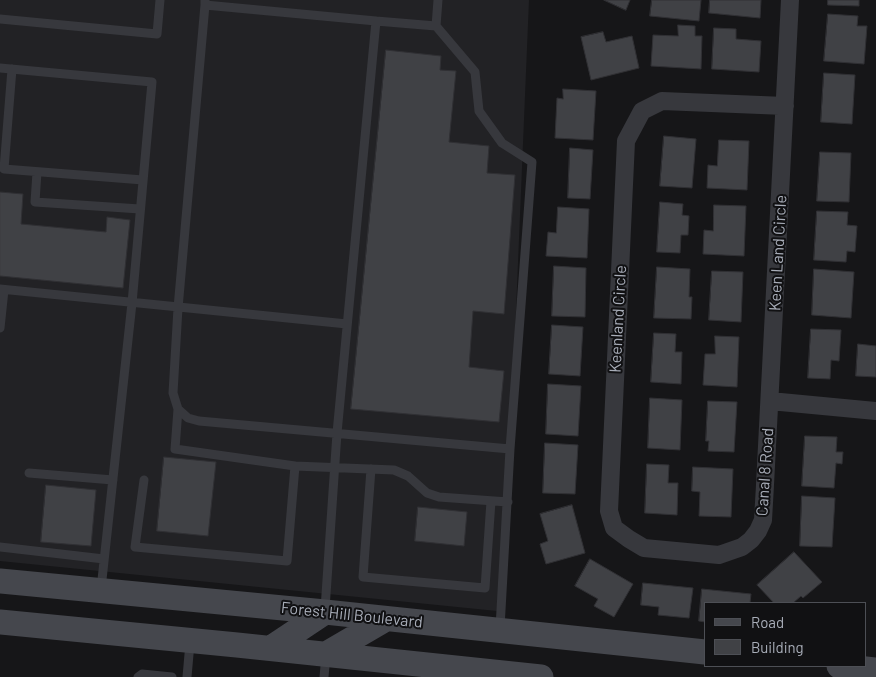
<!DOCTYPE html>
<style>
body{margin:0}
#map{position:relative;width:876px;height:677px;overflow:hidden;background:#161618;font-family:Barlow,sans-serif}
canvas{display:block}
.legend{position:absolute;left:704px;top:602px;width:162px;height:65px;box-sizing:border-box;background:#111113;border:1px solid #4d4f55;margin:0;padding:6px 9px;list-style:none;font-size:15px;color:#a8adb8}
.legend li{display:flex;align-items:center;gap:10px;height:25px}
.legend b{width:25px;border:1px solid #4d4f55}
</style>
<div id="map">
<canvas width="876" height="677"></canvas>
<ul class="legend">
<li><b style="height:6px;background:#45474d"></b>Road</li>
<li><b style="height:14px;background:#404145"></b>Building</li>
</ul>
</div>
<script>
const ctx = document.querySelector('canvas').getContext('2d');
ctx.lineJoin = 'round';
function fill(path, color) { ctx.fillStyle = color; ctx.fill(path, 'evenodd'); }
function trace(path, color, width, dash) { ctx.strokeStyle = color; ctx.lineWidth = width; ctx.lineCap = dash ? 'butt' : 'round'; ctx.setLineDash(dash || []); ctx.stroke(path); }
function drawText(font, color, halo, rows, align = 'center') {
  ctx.font = font + ' Barlow,sans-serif'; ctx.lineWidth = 4; ctx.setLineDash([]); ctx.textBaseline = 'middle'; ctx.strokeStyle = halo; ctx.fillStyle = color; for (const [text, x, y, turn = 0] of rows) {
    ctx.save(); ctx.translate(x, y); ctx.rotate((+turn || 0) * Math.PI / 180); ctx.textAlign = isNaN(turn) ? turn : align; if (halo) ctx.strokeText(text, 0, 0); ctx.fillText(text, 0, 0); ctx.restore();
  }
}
fill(new Path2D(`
 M0 0H529L508 502 497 611 0 561Z`), '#222225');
const building = new Path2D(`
 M604 0H630L626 10Z
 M652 0H701L699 21 650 16Z
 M710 0H761L760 18 709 13Z
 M828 0H859V6L828 5Z
 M828 14 858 16 857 26H867L864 64 824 61Z
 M678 25 695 26V36H702L701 69 651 66 653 35 678 36Z
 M714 28 736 29V39L761 41 759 72 712 69Z
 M603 32 606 42 632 36 639 68 591 80 581 37Z
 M386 50 441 56 440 70 456 71 449 142 489 146 487 173 515 175 504 314 473 311 469 367 504 371 499 422 351 409Z
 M824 73 855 75 852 124 821 122Z
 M563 89 596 91 593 140 555 138 557 98 563 99Z
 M664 136 696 139 692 188 660 186Z
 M719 140 749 141 747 190 707 188 708 165 717 166Z
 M570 148 593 150 590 199 568 198Z
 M820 152 851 153 849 202 817 201Z
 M0 192 23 194 21 224 106 232 107 217 130 220 123 288 0 276Z
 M660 202 683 204 682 215 689 216 688 235H681L680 253 657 252Z
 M714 205 746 206 744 256 703 254 704 230 713 231Z
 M558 207 589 209 587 258 546 256 548 232 556 233Z
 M817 211 848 212 847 225 857 226 855 252 847 251 846 262 814 260Z
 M554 266 586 268 585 317 552 316Z
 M657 267 690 269 689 297H692L691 319 654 318Z
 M814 269 854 272 851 318 812 315Z
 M712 271 743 272 741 322 709 320Z
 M552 325 583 327 580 376 549 374Z
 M811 329 841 330 839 361 831 360 830 379 808 378Z
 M654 333 676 334 675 352H682L681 384 651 382Z
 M715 336 739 337 737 387 703 385 705 354H715Z
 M858 344 876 346V377L856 376Z
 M548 384 581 386 578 436 546 434Z
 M650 398 682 400 680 450 648 448Z
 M708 401 737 402 734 452 708 451 709 441H706Z
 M805 436 837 437 836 452H843L842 464 836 463 834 488 802 486Z
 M545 443 578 445 575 494 543 493Z
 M164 457 216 462 208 536 157 531Z
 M647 464 669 465 668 483H678L677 515 645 513Z
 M693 467 733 469 731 517 699 516 700 492 692 491Z
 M46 485 96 490 91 546 41 542Z
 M802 496 835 498 832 547 800 546Z
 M572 505 585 553 546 564 540 544 548 541 540 514Z
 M418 507 467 512 464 546 415 541Z
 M794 552 822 582 803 598 801 596 793 603H774L757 585Z
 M590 559 633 584 614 617 594 606 598 599 575 586Z
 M643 583 693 588 689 618 658 615 659 607 641 605Z
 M702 589 751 594 750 603H705V622L699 621Z`);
fill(building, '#404145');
trace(building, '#303034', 1);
trace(new Path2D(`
 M205 0V5L376 21 337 433 325 609
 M205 5 178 308 173 393 178 409 188 418 199 421 510 449
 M0 19 157 34 160 0
 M376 21 436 26 475 72 479 111 502 143 532 162 510 449 500 628
 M436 26 438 0
 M0 68 152 82 132 303 101 589
 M12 69 4 169 143 180
 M37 172 35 202 140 209
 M0 289 347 324
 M0 328 4 290
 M295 466 394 470 408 476 427 493 439 497 508 502
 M371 469 363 577 485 588 491 501
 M29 473 113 480
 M144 480 135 547 287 561 295 466 175 449 178 409
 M0 547 104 559
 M138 677 142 674 172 677
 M187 677 190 643
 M324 677 326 655`), '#37383d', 9);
trace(new Path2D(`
 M785 106 662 101 642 111 626 141 609 511 614 528 629 539 644 548 719 555 742 547 751 540 758 531 763 520C773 347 782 174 790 0
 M770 401 876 411`), '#37383d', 18);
trace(new Path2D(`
 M0 581 325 612 705 652
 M0 622 237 645 541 677
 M271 648 325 612
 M326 654 386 619
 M839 666 876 670`), '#45474d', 25);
drawText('16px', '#a8adb8', '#111113', [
 ["Keen Land Circle",778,253,-87],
 ["Keenland Circle",618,319,-87],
 ["Canal 8 Road",765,472,-86],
 ["Forest Hill Boulevard",352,615,6]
]);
</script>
